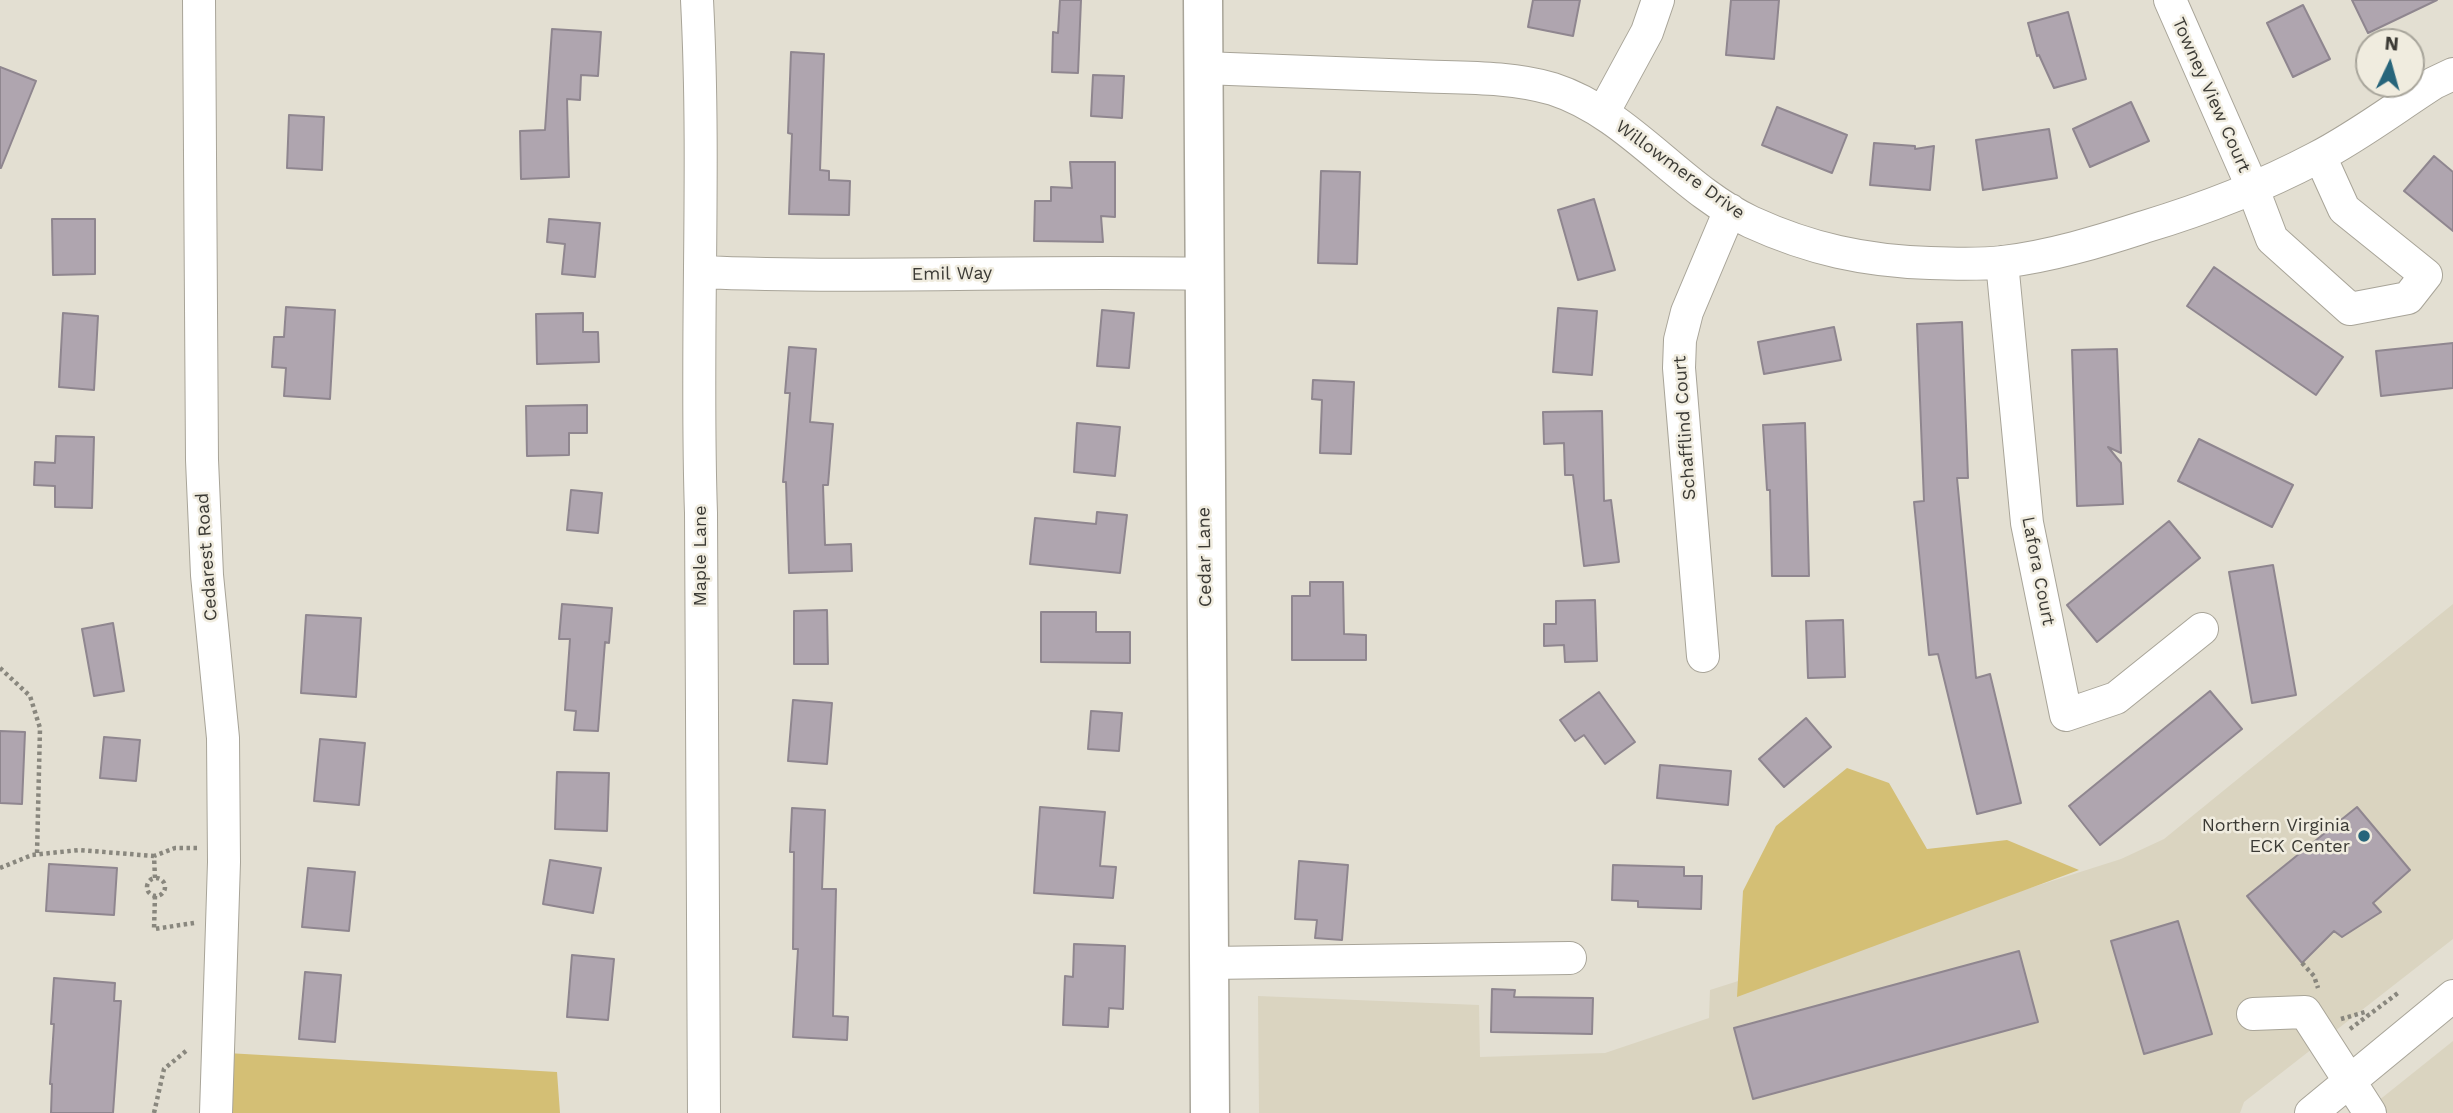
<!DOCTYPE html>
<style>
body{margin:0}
#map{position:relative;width:2453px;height:1113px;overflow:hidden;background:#e3dfd2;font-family:"Work Sans",sans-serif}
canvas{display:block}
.north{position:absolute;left:2355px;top:28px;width:70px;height:70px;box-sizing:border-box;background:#f0ecdf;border:2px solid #a8a59b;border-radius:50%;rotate:5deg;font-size:19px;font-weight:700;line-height:28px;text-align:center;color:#3b3a35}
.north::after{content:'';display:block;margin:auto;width:24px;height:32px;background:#27657b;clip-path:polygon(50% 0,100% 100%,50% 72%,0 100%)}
</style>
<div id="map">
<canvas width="2453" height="1113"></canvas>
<div class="north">N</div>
</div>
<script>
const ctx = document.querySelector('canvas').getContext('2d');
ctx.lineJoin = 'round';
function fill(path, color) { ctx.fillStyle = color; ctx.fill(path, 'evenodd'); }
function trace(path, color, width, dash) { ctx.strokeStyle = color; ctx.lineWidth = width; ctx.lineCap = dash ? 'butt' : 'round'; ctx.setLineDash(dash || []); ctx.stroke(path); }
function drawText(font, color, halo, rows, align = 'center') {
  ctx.font = font + ' "Work Sans",sans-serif'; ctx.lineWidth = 5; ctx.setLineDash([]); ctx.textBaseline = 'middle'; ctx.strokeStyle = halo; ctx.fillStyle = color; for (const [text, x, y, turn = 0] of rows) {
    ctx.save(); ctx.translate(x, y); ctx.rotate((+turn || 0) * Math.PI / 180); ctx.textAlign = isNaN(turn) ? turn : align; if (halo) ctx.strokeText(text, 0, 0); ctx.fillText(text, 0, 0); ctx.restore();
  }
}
fill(new Path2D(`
 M2453 604V939L2244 1102 2240 1113H1259L1258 996 1479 1005 1480 1057 1605 1053 1709 1018 1710 990 2121 859 2164 839Z
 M2453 1041V1113H2363Z`), '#dad4c0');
fill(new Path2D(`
 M1847 768 1889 783 1927 849 2007 840 2079 870 1737 997 1743 891 1776 826Z
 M227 1053 557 1072 560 1113H232Z`), '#d4bf75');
const building = new Path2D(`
 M1060 0H1081L1078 73 1052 72 1053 32 1058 33Z
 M1533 0H1580L1573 36 1528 27Z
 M1731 0H1779L1774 59 1726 55Z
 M2352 0H2437L2368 33Z
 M2303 5 2330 59 2293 77 2267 23Z
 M2068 12 2086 79 2054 88 2039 55 2037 56 2028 23Z
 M552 29 601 32 598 76 581 75 580 100 567 99 569 177 521 179 520 131 545 130Z
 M791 52 824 54 820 170 829 171V180L850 181 849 215 789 214 792 134 788 133Z
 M0 67 36 81 1 168H0Z
 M1093 75 1124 76 1122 118 1091 116Z
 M2131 102 2149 141 2090 167 2073 129Z
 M1777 107 1847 135 1832 173 1762 145Z
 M289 115 324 117 322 170 287 168Z
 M2049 129 2057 178 1983 190 1976 140Z
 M1874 143 1915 146V149L1934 146 1930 190 1870 185Z
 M2434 156 2453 172V231L2404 191Z
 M1070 162H1115V217L1101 216 1103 242 1034 241 1035 201H1051V187L1072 188Z
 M1321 171 1360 172 1357 264 1318 263Z
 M1594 199 1615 270 1578 280 1558 210Z
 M52 219H95V274L53 275Z
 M549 219 600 223 595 277 562 274 565 244 547 242Z
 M2214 267 2343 357 2316 395 2187 306Z
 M286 307 335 310 330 399 284 396 286 368 272 367 274 337H284Z
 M1558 308 1597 311 1592 375 1553 372Z
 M1102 310 1134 313 1129 368 1097 366Z
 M63 313 98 316 94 390 59 387Z
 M583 313V332H598L599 362 537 364 536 314Z
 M1962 322 1968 478H1957L1976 678 1990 674 2021 803 1977 814 1938 654 1929 655 1914 502 1924 501 1917 324Z
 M1834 327 1841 360 1764 374 1758 342Z
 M2453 343V388L2381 396 2376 351Z
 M789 347 816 349 810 422 833 424 828 485H823L825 545 851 544 852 571 789 573 786 482H783L790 393H785Z
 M2117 349 2121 453 2108 447 2121 463 2123 504 2077 506 2072 350Z
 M1313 380 1354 382 1351 454 1320 453 1322 400 1312 399Z
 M587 405V433H569V455L527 456 526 406Z
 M1602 411 1604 501 1611 500 1619 562 1584 566 1573 475H1565L1564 443 1544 444 1543 412Z
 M1077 423 1120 427 1115 476 1074 472Z
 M1805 423 1809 576H1772L1770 490H1767L1763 425Z
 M56 436 94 437 92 508 55 507V486L34 485 35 462 55 463Z
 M2199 439 2293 485 2272 527 2178 481Z
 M571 490 602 493 598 533 567 530Z
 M1097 512 1127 515 1120 573 1030 564 1035 518 1096 524Z
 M2169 521 2200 558 2097 642 2067 605Z
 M2273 565 2296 695 2252 703 2229 572Z
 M1310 582H1343L1344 634 1366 635V660H1292V596H1310Z
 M1595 600 1597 661 1565 662 1564 645 1544 646V624H1556V601Z
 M562 604 612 608 609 643 605 642 598 731 574 730 576 711 565 710 570 639H559Z
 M827 610 828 664H794V611Z
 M1041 612H1096V632H1130V663L1041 662Z
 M306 615 361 618 356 697 301 693Z
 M1843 620 1845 677 1808 678 1806 621Z
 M113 623 124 691 94 696 82 629Z
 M2210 691 2242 729 2100 845 2069 806Z
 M1599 692 1635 742 1605 764 1584 735 1575 741 1560 720Z
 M793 700 832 703 827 764 788 761Z
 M1091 711 1122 713 1119 751 1088 749Z
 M1806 718 1831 747 1784 787 1759 759Z
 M0 731 25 732 22 804 0 803Z
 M104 737 140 740 136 781 100 778Z
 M320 739 365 743 359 805 314 801Z
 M1660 765 1731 771 1728 805 1657 798Z
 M557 772 609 773 607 831 555 829Z
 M1040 807 1105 812 1100 866 1116 867 1113 898 1034 893Z
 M2357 807 2410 870 2373 903 2381 912 2342 937 2334 931 2302 963 2247 896Z
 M792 808 825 810 822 889H836L833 1016 848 1017 847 1040 793 1037 798 949H793L794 852H790Z
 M550 860 601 868 593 913 543 904Z
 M1299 861 1348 865 1342 940 1315 938 1317 920 1295 919Z
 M49 864 117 868 114 915 46 911Z
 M1613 865 1684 867V876H1702L1701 909 1638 907V901L1612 900Z
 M308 868 355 872 349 931 302 927Z
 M2178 921 2212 1034 2144 1054 2111 941Z
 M1074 944 1125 946 1123 1009 1109 1008 1108 1027 1063 1025 1065 976 1073 977Z
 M2019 951 2038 1022 1753 1099 1734 1028Z
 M572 955 614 959 608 1020 567 1017Z
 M305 972 341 975 335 1042 299 1039Z
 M54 978 115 983 114 1001H121L113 1113H51L52 1084H50L54 1024H51Z
 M1492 989 1515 990 1514 997 1593 998 1592 1034 1491 1032Z`);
fill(building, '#afa5af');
trace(building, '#8f868f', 2);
const minor = new Path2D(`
 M199 0 202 460 207 575 223 738 224 862 216 1113
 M697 0C706 171 695 342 701 513L704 1113
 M2170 0 2253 189 2272 239 2350 309 2408 298 2426 275 2344 209 2320 156
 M1203 68C1274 71 1345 74 1415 76 1460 78 1510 76 1553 89 1630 114 1679 188 1751 222 1810 249 1865 261 1930 263 1954 264 1979 265 2003 262 2051 256 2098 242 2144 227 2204 209 2261 187 2316 158 2357 137 2395 108 2434 83L2453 74
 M1603 113 1647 32 1658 0
 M2002 262 2027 523 2066 715 2116 698 2202 629
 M700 272C868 279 1036 270 1204 274
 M1703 656 1679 368 1680 340 1687 312 1730 210
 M1209 963 1570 958
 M2253 1014 2305 1012 2370 1113
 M2311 1113 2453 996`);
const major = new Path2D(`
 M1203 0 1210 1113`);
trace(minor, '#a8a498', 34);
trace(major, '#a8a498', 41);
trace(new Path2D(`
 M0 668 30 696 40 728 37 854
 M0 868 32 855 79 850 154 856
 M147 887a9 9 0 1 1 18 0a9 9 0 1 1-18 0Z
 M155 878 154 856 175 848H197
 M155 896 154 929 194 923
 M2302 963 2314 976 2318 988
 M2341 1019 2365 1012 2368 1015
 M2350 1029 2398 993
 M154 1113 164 1069 186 1051`), '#89877e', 4.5, [3.5, 3.5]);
trace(minor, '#fff', 32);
trace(major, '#fff', 38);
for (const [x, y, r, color] of [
 [2364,836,7,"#27657b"]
]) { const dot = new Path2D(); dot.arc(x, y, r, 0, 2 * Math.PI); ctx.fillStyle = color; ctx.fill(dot); trace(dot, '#f0ecdf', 2.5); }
drawText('18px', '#3b3a35', '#f0ecdf', [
 ["Towney View Court",2211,95,66],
 ["Willowmere Drive",1680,170,36],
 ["Emil Way",952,274,-1],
 ["Schafflind Court",1685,428,-94],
 ["Maple Lane",701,556,-90],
 ["Cedarest Road",207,557,-94],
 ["Cedar Lane",1205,557,-91],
 ["Lafora Court",2038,571,79]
]);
drawText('18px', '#3b3a35', '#f0ecdf', [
 ["Northern Virginia",2350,826],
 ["ECK Center",2350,847]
], 'right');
</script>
